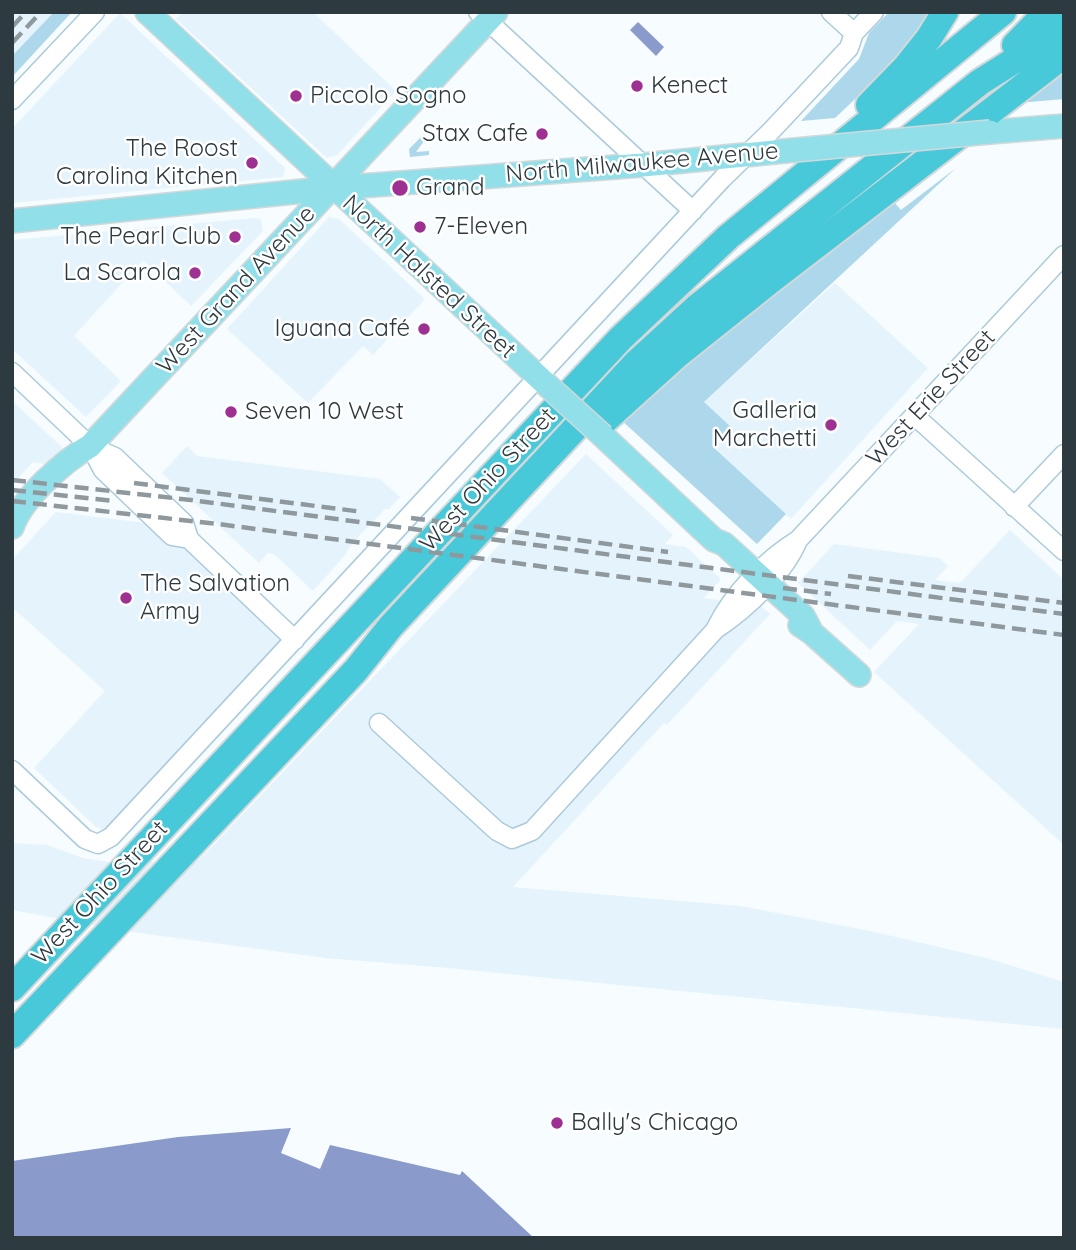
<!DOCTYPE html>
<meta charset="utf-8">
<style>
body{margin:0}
#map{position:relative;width:1076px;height:1250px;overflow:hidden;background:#f6fcff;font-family:Quicksand,sans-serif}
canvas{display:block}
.frame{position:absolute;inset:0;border:14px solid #2d3a3f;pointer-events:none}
</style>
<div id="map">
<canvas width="1076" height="1250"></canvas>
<div class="frame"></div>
</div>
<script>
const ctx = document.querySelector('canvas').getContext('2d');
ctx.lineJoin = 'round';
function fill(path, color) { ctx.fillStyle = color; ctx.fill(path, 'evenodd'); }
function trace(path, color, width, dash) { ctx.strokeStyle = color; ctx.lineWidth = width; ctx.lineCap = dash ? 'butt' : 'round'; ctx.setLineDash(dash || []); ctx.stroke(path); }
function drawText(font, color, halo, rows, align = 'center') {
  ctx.font = font + ' Quicksand,sans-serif'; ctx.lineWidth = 5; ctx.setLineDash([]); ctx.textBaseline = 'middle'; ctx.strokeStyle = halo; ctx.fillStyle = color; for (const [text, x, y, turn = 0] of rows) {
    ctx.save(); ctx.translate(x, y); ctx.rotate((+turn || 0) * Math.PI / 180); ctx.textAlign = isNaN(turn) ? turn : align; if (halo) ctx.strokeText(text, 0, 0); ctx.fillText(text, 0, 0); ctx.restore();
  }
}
fill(new Path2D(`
 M12 12H54L12 56Z
 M183 12H313L396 91 337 155 327 158 176 19Z
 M120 13 285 168 283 177 12 203V129Z
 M329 217 339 219 425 299 373 355 363 346 308 403 227 329Z
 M254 218 261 219 263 231 191 306 143 260 74 336 121 381 86 417 12 349V240Z
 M835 283 928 368 791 519 713 447 704 402Z
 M12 401 64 449 51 465 33 462 12 485Z
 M187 446 197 456 380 479 400 497 389 509H385L363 532 347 550 346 554 313 591 274 554 268 553 259 563 162 473Z
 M586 454 673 535 665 544 686 547 721 579 704 598 761 606 770 614 667 725 664 723 513 887 741 906 875 932 990 959 1064 982V1029L448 968 326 958 132 932 12 910V843L47 845 83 858 109 862 198 861Z
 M56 512 162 525 285 640 111 825 104 830 96 827 34 768 105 691 12 607V560Z
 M1010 530 1064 580V845L874 672 919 624 897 621 870 650 798 583 834 544 939 558 948 566 935 580 960 583Z`), '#e5f4fc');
fill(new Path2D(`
 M54 12H72L12 77V56Z
 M889 12H938L891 65 835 118 801 121 859 59 869 33Z
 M1064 71V99L1018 103Z
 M424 134 427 137 416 152 429 151V155L410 157 409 149Z
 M956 168 704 402 731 427 713 447 786 514 757 544 620 419 714 338 893 201 901 210Z`), '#add7eb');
fill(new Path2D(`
 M638 22 664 47 656 56 630 30Z
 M291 1128 281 1153 320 1169 330 1145 460 1175 462 1171 534 1238H12V1161L178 1137Z`), '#8a9acb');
const minor = new Path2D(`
 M478 12 693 211
 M831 12 854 33
 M12 100 95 12
 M12 372 90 446 115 457 184 523 189 539 295 640
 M915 416 1064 551
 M90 446 103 470 172 536 189 539
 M1014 507 1064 454
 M716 628C733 593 766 560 798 540L1064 255
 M379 723 497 831 512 839 532 831 716 629C746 609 785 573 798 540
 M12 770 85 839 98 844 111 837 722 179 772 130 849 48 854 33 874 12`);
const major = new Path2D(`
 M147 12 548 386
 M990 132 1064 126
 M12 221 333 188 643 165 795 150
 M603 436 714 540 724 544 803 616 812 633
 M12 527C22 498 64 461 90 446L496 12
 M800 625 812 633 859 675`);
const highway = new Path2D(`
 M1015 45 1047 12
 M869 105 905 68 929 38 945 12
 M604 421 677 355 771 280 1064 55
 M12 988 621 338 728 237 1003 12
 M12 1035 356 670 391 626 636 363 696 308 980 82 1031 50 1064 25`);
trace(minor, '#accad9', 21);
trace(major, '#d5d8d9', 26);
trace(highway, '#d5d8d9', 30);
trace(minor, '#fff', 18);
trace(major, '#91dfe9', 23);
trace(highway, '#48c9da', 26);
trace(new Path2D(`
 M12 27 26 12
 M12 43 41 12
 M12 480 191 500 1064 614
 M134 483 363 512
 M12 490 113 501
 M12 501 218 524 1064 635
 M411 518 668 552
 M848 576 1064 603
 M783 588 831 594`), '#8f999d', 4.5, [14, 7]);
const majorBridge = new Path2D(`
 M795 150 990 132
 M548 386 603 436`);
trace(majorBridge, '#d5d8d9', 26, []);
trace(majorBridge, '#91dfe9', 23);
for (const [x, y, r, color] of [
 [637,86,7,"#9d3090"],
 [296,96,7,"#9d3090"],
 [542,134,7,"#9d3090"],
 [252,163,7,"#9d3090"],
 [400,188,9,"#9d3090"],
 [420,227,7,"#9d3090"],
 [235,237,7,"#9d3090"],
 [195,273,7,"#9d3090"],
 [424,329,7,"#9d3090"],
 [231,412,7,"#9d3090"],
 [831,425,7,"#9d3090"],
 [126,598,7,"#9d3090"],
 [557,1123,7,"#9d3090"]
]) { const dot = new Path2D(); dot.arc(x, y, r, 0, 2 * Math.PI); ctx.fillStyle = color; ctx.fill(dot); trace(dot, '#fff', 2.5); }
drawText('24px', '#2d3a3f', '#fff', [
 ["Kenect",651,86],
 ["Piccolo Sogno",310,96],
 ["Stax Cafe",528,134,"right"],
 ["The Roost",238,149,"right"],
 ["Carolina Kitchen",238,177,"right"],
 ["Grand",416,188],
 ["7-Eleven",434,227],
 ["The Pearl Club",221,237,"right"],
 ["La Scarola",181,273,"right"],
 ["Iguana Café",410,329,"right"],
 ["Galleria",817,411,"right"],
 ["Marchetti",817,439,"right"],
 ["Seven 10 West",245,412],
 ["The Salvation",140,584],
 ["Army",140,612],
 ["Bally's Chicago",571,1123]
], 'left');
drawText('24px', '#2d3a3f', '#fff', [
 ["North Milwaukee Avenue",642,163,-5],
 ["North Halsted Street",429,277,43],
 ["West Grand Avenue",236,290,-47],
 ["West Erie Street",931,398,-47],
 ["West Ohio Street",488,480,-47],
 ["West Ohio Street",100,893,-47]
]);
</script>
